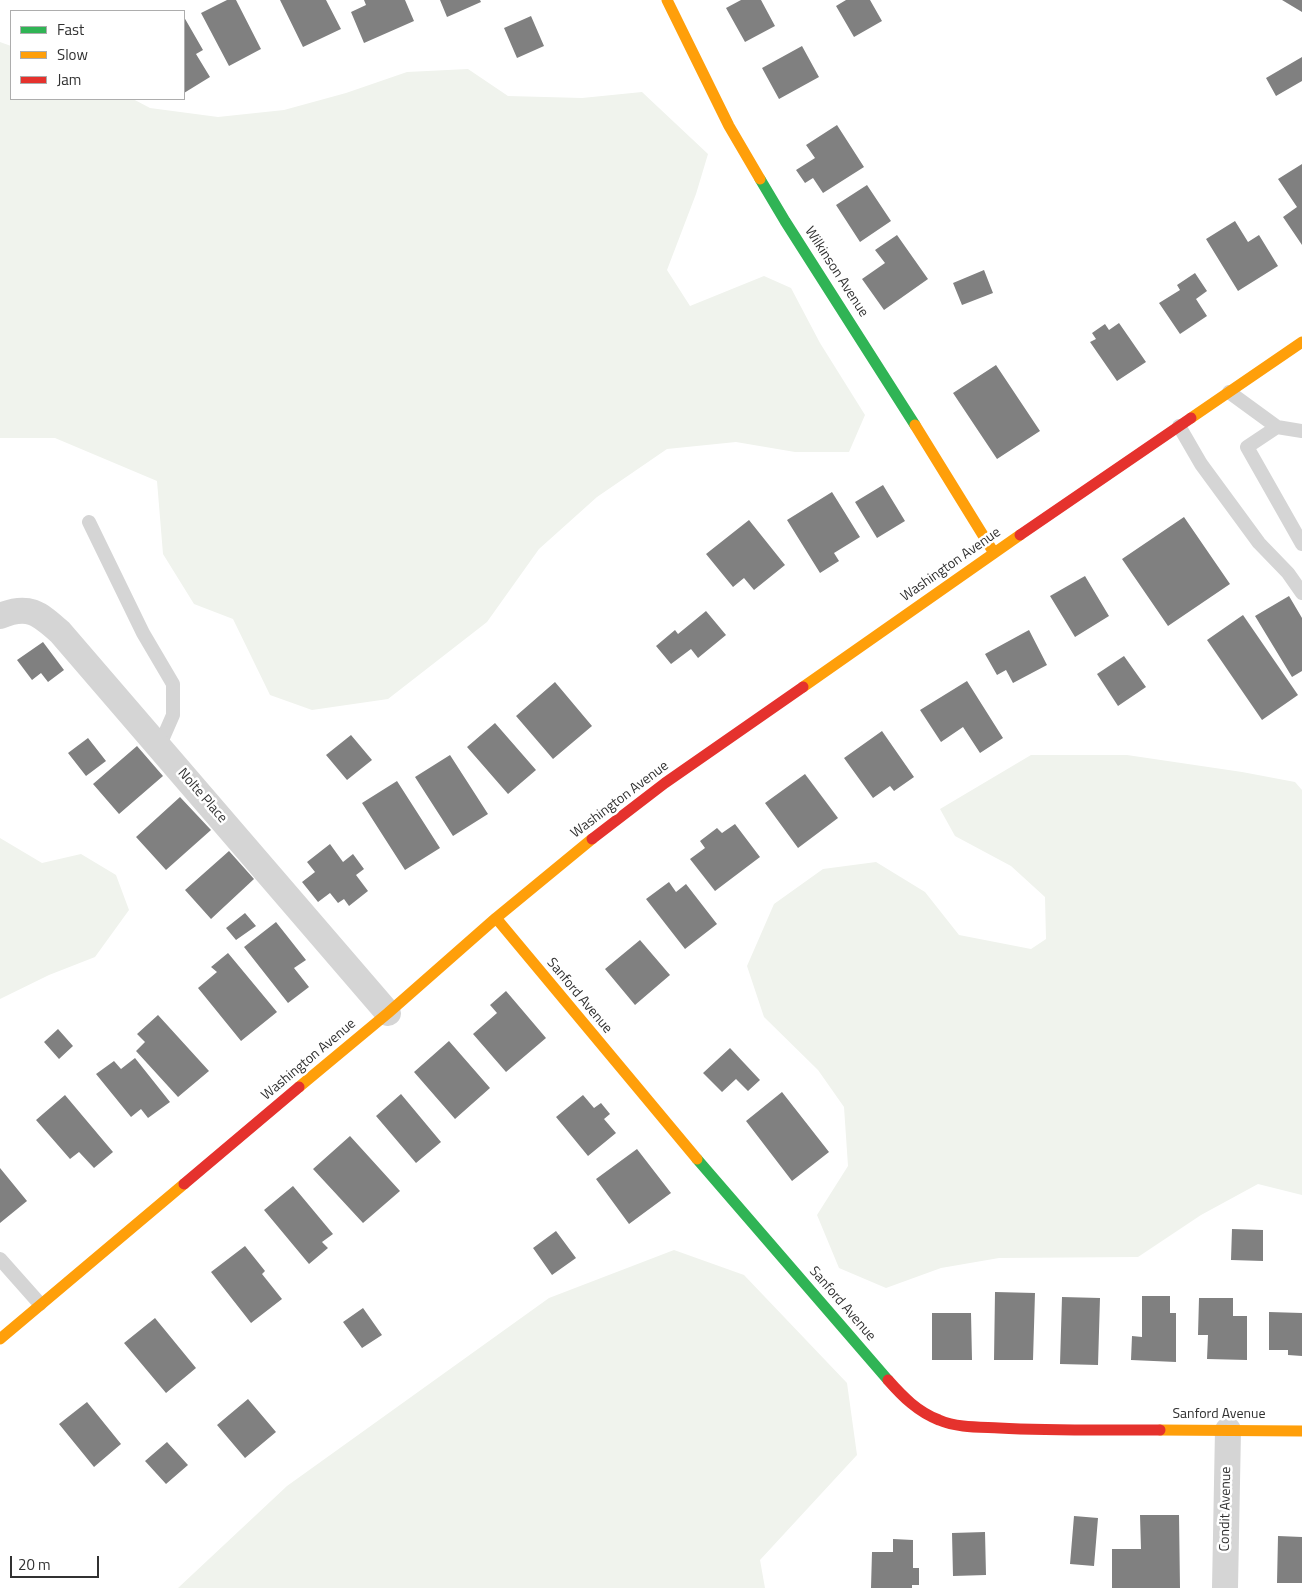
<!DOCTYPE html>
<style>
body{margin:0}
#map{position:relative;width:1302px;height:1588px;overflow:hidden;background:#fff;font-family:"Titillium Web",sans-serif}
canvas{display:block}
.legend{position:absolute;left:10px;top:10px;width:175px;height:90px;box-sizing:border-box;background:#fff;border:1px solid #adadad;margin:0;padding:6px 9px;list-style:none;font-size:15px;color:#313131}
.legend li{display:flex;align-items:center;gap:10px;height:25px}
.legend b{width:25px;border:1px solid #adadad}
.scale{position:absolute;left:10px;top:1556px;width:89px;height:22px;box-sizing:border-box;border:2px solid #313131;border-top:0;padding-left:6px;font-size:15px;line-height:18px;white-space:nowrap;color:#313131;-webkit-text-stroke:4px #fff;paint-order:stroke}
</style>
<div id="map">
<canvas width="1302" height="1588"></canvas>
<ul class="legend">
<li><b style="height:6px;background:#30b455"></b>Fast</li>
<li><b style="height:6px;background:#ff9f0a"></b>Slow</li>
<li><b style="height:6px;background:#e5322d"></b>Jam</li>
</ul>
<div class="scale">20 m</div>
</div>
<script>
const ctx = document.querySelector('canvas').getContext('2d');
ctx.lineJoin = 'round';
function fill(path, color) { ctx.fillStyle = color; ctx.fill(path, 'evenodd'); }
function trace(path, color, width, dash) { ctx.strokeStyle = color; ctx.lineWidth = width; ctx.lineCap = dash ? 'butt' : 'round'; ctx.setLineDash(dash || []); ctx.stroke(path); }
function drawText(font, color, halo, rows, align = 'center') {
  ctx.font = font + ' "Titillium Web",sans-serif'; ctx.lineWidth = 5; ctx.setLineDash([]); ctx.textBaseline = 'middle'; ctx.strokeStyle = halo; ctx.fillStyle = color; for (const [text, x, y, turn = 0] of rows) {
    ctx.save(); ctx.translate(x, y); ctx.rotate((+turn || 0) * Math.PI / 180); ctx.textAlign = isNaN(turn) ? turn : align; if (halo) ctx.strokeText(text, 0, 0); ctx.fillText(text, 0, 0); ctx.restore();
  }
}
fill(new Path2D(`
 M0 42 11 46V99H133L150 108 218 117 284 110 346 93 407 72 468 69 508 96 582 98 642 92 708 154 696 194 667 270 690 306 764 276 791 288 820 343 865 415 849 452H795L736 442 667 449 597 497 539 549 487 622 388 699 312 710 270 695 233 619 194 604 163 554 157 481 55 438H0Z
 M1031 755H1127L1242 772 1295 782 1302 790V1195L1258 1184 1201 1215 1138 1257 999 1258 941 1268 886 1288 839 1268 817 1215 848 1166 844 1107 818 1070 764 1017 747 966 774 904 823 869 876 862 925 892 959 935 1031 949 1046 939 1045 897 1011 866 955 836 940 809Z
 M0 838 42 863 81 854 116 875 129 910 95 957 49 975 0 999Z
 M674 1250 744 1275 847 1383 857 1455 760 1560 765 1588H178L287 1486 549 1298Z`), '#f0f3ed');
fill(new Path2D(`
 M227 0H236L261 49 229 66 201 13Z
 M280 0H326L341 29 303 47Z
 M364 0H405L414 21 364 43 351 12 366 5Z
 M440 0H480L481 2 447 17Z
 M741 0H761L775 26 745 42 726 8Z
 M846 0H870L882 21 854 37 836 6Z
 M1282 0H1302V12Z
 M531 16 544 46 517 58 504 28Z
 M184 17 203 50 196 54 210 77 184 93Z
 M802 46 819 77 779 99 762 68Z
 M1302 57V81L1276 96 1266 78Z
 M837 125 864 167 823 193 813 178 805 183 796 170 815 158 806 145Z
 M1302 164V245L1283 217 1297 207 1278 179Z
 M867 185 891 221 860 242 836 205Z
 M1235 221 1248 242 1259 235 1278 266 1238 291 1206 239Z
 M897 235 928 279 884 310 862 279 885 263 875 250Z
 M984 270 993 293 962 305 953 283Z
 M1195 273 1207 291 1196 299 1207 316 1180 334 1159 303 1180 290 1177 285Z
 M1119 323 1146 362 1117 381 1090 342 1096 339 1092 333 1105 324 1109 330Z
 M996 365 1040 431 997 459 953 393Z
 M883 485 905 521 877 538 855 502Z
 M832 492 860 537 834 553 839 561 820 573 787 520Z
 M1184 517 1230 584 1168 626 1122 559Z
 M749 520 785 565 754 590 744 578 733 587 706 554Z
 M1085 576 1109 616 1075 637 1050 596Z
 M1289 596 1302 618V671L1292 677 1255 616Z
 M706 611 726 635 698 658 691 649 671 664 656 646 675 630 678 634Z
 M1243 615 1298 695 1262 720 1207 640Z
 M1029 630 1047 665 1013 683 1006 670 997 675 985 654Z
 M43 642 64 670 48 682 41 673 32 680 17 660Z
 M1124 656 1146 687 1118 706 1097 674Z
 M967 681 1003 738 980 753 963 727 941 742 920 710Z
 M555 682 592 726 553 759 516 716Z
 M495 723 536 770 508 794 467 747Z
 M882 731 914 777 894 791 890 786 873 798 844 758Z
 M351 735 372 760 347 780 326 755Z
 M88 738 106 761 86 776 68 753Z
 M137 746 163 776 119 814 93 784Z
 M450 755 488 814 453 836 415 777Z
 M805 774 838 818 798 848 765 803Z
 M397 781 440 848 405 870 362 803Z
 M180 797 211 830 166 870 136 837Z
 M735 824 760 857 715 891 690 859 705 848 700 841 717 828 722 833Z
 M330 844 343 862 353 854 364 869 356 875 368 891 349 906 344 899 338 903 330 893 318 902 302 882 315 872 307 862Z
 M229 851 254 879 211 919 185 890Z
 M669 882 676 892 686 884 717 924 685 949 646 899Z
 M245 913 256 926 236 940 226 928Z
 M276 922 306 960 294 968 309 987 288 1003 244 947Z
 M640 940 670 975 635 1005 605 969Z
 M228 953 277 1012 241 1041 198 988 217 972 211 967Z
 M506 991 546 1038 506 1072 473 1034 497 1013 490 1005Z
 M158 1015 209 1071 178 1097 136 1051 145 1042 137 1034Z
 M58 1029 73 1046 59 1059 44 1042Z
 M449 1041 490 1088 455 1119 414 1072Z
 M730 1048 760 1080 748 1091 736 1079 722 1092 703 1073Z
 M135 1058 170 1102 148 1118 141 1109 131 1117 96 1074 114 1061 121 1069Z
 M782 1092 829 1152 792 1181 746 1121Z
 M401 1094 441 1142 416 1163 376 1116Z
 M65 1095 113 1152 94 1168 79 1152 70 1159 36 1120Z
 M583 1095 594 1108 601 1103 610 1114 604 1119 616 1133 588 1156 556 1117Z
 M350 1136 400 1191 363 1223 313 1169Z
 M637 1149 671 1193 629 1224 596 1179Z
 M0 1168 27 1201 0 1223Z
 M293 1186 333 1234 322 1242 328 1248 309 1264 264 1210Z
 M1232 1229 1263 1230V1261L1231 1260Z
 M556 1231 576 1258 552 1275 533 1248Z
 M245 1246 265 1271 262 1274 282 1299 251 1323 211 1272Z
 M995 1292 1035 1293 1033 1360H994Z
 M1142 1296H1170V1313H1176V1362L1131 1360 1132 1336 1142 1337Z
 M1062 1297 1100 1298 1098 1365 1060 1364Z
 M1199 1298H1233V1316H1247V1360L1207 1359 1208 1335H1198Z
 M363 1308 382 1335 362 1348 343 1322Z
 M1269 1312 1302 1313V1356L1288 1355V1350H1269Z
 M932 1313H971L972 1360H932Z
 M155 1318 196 1368 166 1393 124 1343Z
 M248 1399 276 1432 245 1458 217 1425Z
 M87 1402 121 1444 94 1467 59 1424Z
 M167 1442 188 1465 166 1484 145 1461Z
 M1140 1515H1179L1180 1588H1112V1549H1141Z
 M1074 1516 1098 1518 1094 1566 1070 1564Z
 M985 1532 986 1575 953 1576 952 1533Z
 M1278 1536 1302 1537V1583H1277Z
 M893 1539 913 1540V1568H919V1585H912V1588H871L872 1552H893Z`), '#808080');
trace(new Path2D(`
 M1229 392 1277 427 1302 431
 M1179 426 1201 464 1259 543 1288 573 1302 593
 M1277 427 1247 447 1302 544
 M89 522 143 633 173 684V715L159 747
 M0 1259 40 1304`), '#d5d5d5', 14);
trace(new Path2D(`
 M0 616C28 604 39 613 60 632L388 1013
 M1225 1588 1228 1430`), '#d5d5d5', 26);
trace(new Path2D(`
 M760 179 785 221 915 425
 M697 1159 888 1380`), '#30b455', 11);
trace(new Path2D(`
 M667 0 729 126 760 179
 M1191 418 1302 342
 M915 425 994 553
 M803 687 1020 535
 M496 918 697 1159
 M299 1087 388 1013 496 918 592 839
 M0 1339 184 1184
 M1160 1430 1302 1431`), '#ff9f0a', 11);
trace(new Path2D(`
 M1020 535 1191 418
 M592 839 665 783 803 687
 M184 1184 299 1087
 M888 1380C903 1397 918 1412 939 1420 958 1428 979 1427 999 1428 1053 1431 1106 1430 1160 1430`), '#e5322d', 11);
drawText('14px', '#313131', '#fff', [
 ["Wilkinson Avenue",836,272,57],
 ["Washington Avenue",951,565,-35],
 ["Nolte Place",202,796,49],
 ["Washington Avenue",620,800,-37],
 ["Sanford Avenue",579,996,50],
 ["Washington Avenue",309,1060,-40],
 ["Sanford Avenue",842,1304,49],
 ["Sanford Avenue",1219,1415],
 ["Condit Avenue",1226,1509,-89]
]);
</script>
